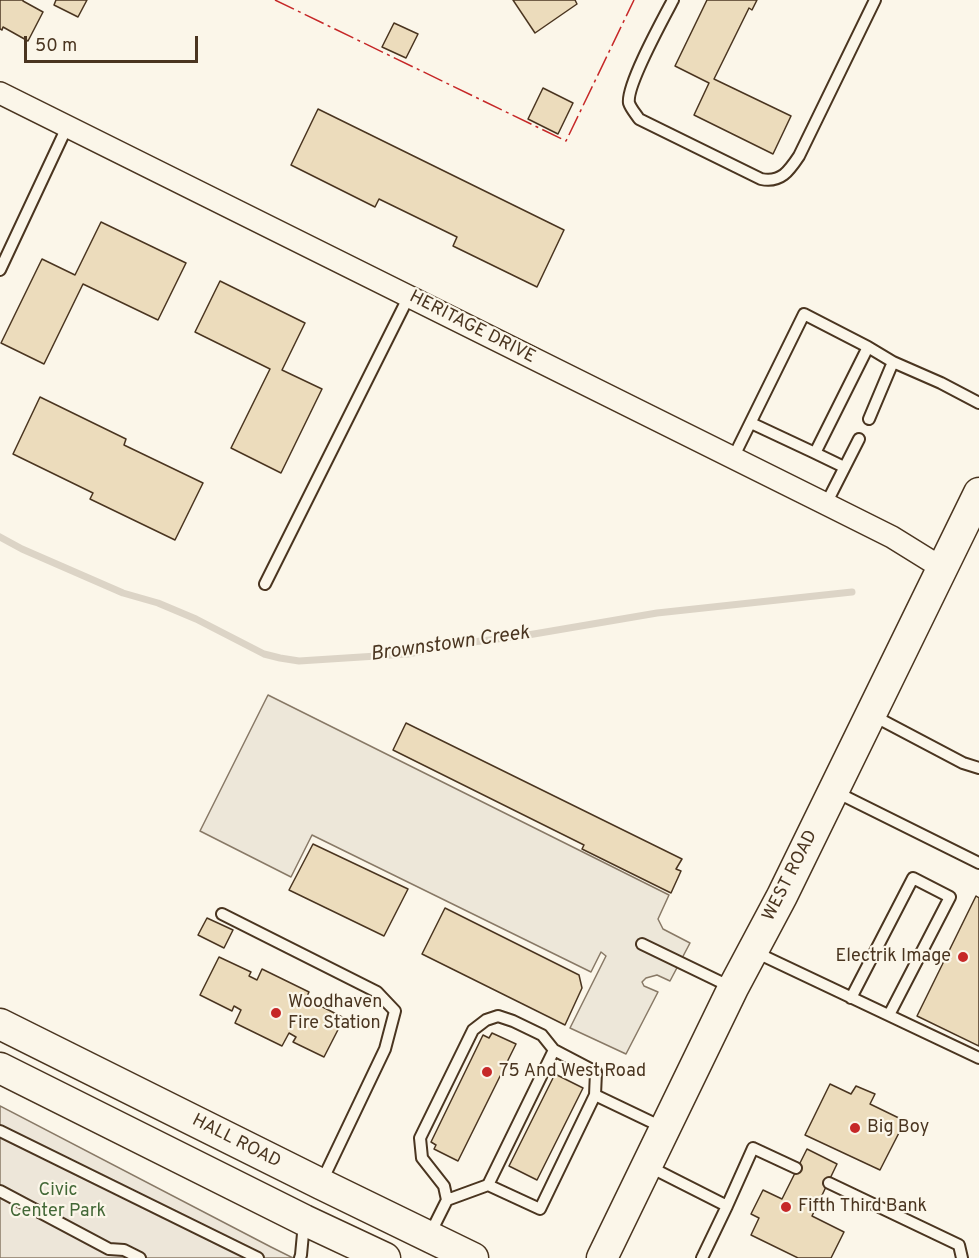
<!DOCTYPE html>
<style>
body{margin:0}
#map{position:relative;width:979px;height:1258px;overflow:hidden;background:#fbf6e9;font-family:Overpass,sans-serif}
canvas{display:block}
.scale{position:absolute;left:24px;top:36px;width:174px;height:27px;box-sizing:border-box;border:3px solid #4a3520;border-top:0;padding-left:8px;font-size:18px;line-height:21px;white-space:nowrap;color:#4a3520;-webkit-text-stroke:4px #fbf6e9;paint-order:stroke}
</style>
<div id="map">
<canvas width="979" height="1258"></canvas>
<div class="scale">50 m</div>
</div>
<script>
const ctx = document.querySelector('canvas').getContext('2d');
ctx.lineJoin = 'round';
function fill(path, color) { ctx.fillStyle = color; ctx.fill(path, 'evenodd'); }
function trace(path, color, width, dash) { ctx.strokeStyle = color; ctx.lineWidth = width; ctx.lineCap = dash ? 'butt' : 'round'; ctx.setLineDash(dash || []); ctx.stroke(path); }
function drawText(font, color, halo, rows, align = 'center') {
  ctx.font = font + ' Overpass,sans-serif'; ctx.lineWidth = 4.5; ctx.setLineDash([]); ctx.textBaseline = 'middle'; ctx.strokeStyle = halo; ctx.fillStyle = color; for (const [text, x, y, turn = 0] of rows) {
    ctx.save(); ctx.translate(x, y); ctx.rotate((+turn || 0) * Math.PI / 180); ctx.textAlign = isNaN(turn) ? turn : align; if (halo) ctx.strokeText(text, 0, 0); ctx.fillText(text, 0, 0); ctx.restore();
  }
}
const green = new Path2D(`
 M0 1106 271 1247 293 1258H0Z`);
fill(green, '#ede6d9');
trace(green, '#887966', 1.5);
const parking = new Path2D(`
 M268 695 669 895 658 919 663 929 690 943 670 981 657 975 646 978 642 982 644 986 658 992 626 1054 570 1028 606 956 601 952 591 972 312 835 291 877 200 831Z`);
fill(parking, '#ede7d9');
trace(parking, '#887966', 1.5);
trace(new Path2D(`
 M0 537 22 549 123 593 158 603 196 619 264 654 280 658 299 661 408 654 450 645 528 635 657 613 852 592`), '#dcd4c6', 7);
const building = new Path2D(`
 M0 0H23V1L43 12 28 41 3 27 2 30 0 29Z
 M56 0H87L78 17 54 5Z
 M513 0H575L577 4 535 33Z
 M707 0H757L752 10 749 8 714 79 791 116 773 154 694 115 709 83 675 66Z
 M394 23 418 34 406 58 382 47Z
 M543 88 573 103 558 134 528 119Z
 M318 109 564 230 537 287 453 246 457 237 379 199 375 207 291 165Z
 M101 222 186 263 158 320 83 284 44 364 1 343 42 259 75 275Z
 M220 281 305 323 282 370 322 389 281 473 231 448 270 369 195 332Z
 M40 397 126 439 124 445 203 483 175 540 90 499 93 493 13 454Z
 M406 723 682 859 676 869 681 871 671 893 582 849 584 845 393 750Z
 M313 844 408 889 384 936 289 890Z
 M976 896 979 898V1046L917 1016Z
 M445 908 579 975 582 988 565 1025 422 954Z
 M207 918 233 930 224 948 198 935Z
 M219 957 251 972 249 976 257 980 262 969 309 992 304 1003 311 1006 313 1002 344 1018 324 1057 293 1042 296 1037 289 1033 282 1046 235 1023 241 1010 234 1006 232 1011 200 995Z
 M492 1033 516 1044 458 1161 434 1149 436 1145 431 1142 483 1035 489 1038Z
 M555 1074 583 1088 537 1180 509 1166Z
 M830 1084 851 1094 856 1086 875 1094 870 1104 905 1121 880 1170 805 1135Z
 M807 1149 837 1164 812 1216 844 1232 831 1258H798L751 1235 759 1218 751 1214 763 1190 782 1199Z`);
fill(building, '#ecdcbc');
trace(building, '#4a3520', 1.5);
const lane = new Path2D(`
 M673 0C663 19 626 86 629 103 631 109 636 114 639 119L761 179C781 183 789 171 799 156L875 0
 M0 270 67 127
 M868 347 893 362
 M869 419 893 362 941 383 979 403
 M815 453 844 467
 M733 458 804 314 868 347 815 453 751 423
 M826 504 859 439
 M265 584 409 296
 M872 715 963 763 979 768
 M834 791 979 863
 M222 914 377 992 395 1011 385 1049 322 1181
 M642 944 733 988
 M753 951 979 1058
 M851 998 913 878 950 897 889 1015
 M0 1131 258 1258
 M650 1167 727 1206 702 1258
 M829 1183 959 1245 962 1258
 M488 1185 554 1050 596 1072 595 1095
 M0 1191 109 1249 124 1250 140 1258
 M447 1200 444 1186 422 1158 420 1138 473 1030 486 1020 498 1016 513 1021 542 1035 554 1050
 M727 1206 753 1148 796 1168
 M429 1236 447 1200 488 1185 540 1209 595 1095 664 1128
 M300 1258 301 1255 304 1223`);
const street = new Path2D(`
 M0 93 826 504 892 537 942 568`);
const secondary = new Path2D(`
 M0 1024 321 1184 473 1258
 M0 1068 304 1220 385 1258
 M602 1258 733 988 782 896 979 493`);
trace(lane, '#4a3520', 14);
trace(street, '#4a3520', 24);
trace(secondary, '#4a3520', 33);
trace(lane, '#fbf6e9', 10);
trace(street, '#fbf6e9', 21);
trace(secondary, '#fbf6e9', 30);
trace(new Path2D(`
 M275 0 566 141 634 0`), '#c62828', 1.5, [21, 4.5, 3, 4.5]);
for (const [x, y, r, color] of [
 [963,957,6,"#c62828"],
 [276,1013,6,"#c62828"],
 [487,1072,6,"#c62828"],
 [855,1128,6,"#c62828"],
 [786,1207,6,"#c62828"]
]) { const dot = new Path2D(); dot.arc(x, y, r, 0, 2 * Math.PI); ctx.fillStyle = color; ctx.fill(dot); trace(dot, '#fbf6e9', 2); }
drawText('18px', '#4a3520', '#fbf6e9', [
 ["HERITAGE DRIVE",472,328,27],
 ["WEST ROAD",791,876,-63],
 ["HALL ROAD",236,1142,27]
]);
drawText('18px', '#4a3520', '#fbf6e9', [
 ["Electrik Image",951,957,"right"],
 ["Woodhaven",288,1003],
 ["Fire Station",288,1024],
 ["75 And West Road",499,1072],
 ["Big Boy",867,1128],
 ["Fifth Third Bank",798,1207]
], 'left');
drawText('18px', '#436837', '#fbf6e9', [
 ["Civic",58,1191],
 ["Center Park",58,1212]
]);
drawText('italic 20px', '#4a3520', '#fbf6e9', [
 ["Brownstown Creek",450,645,-8]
]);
</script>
